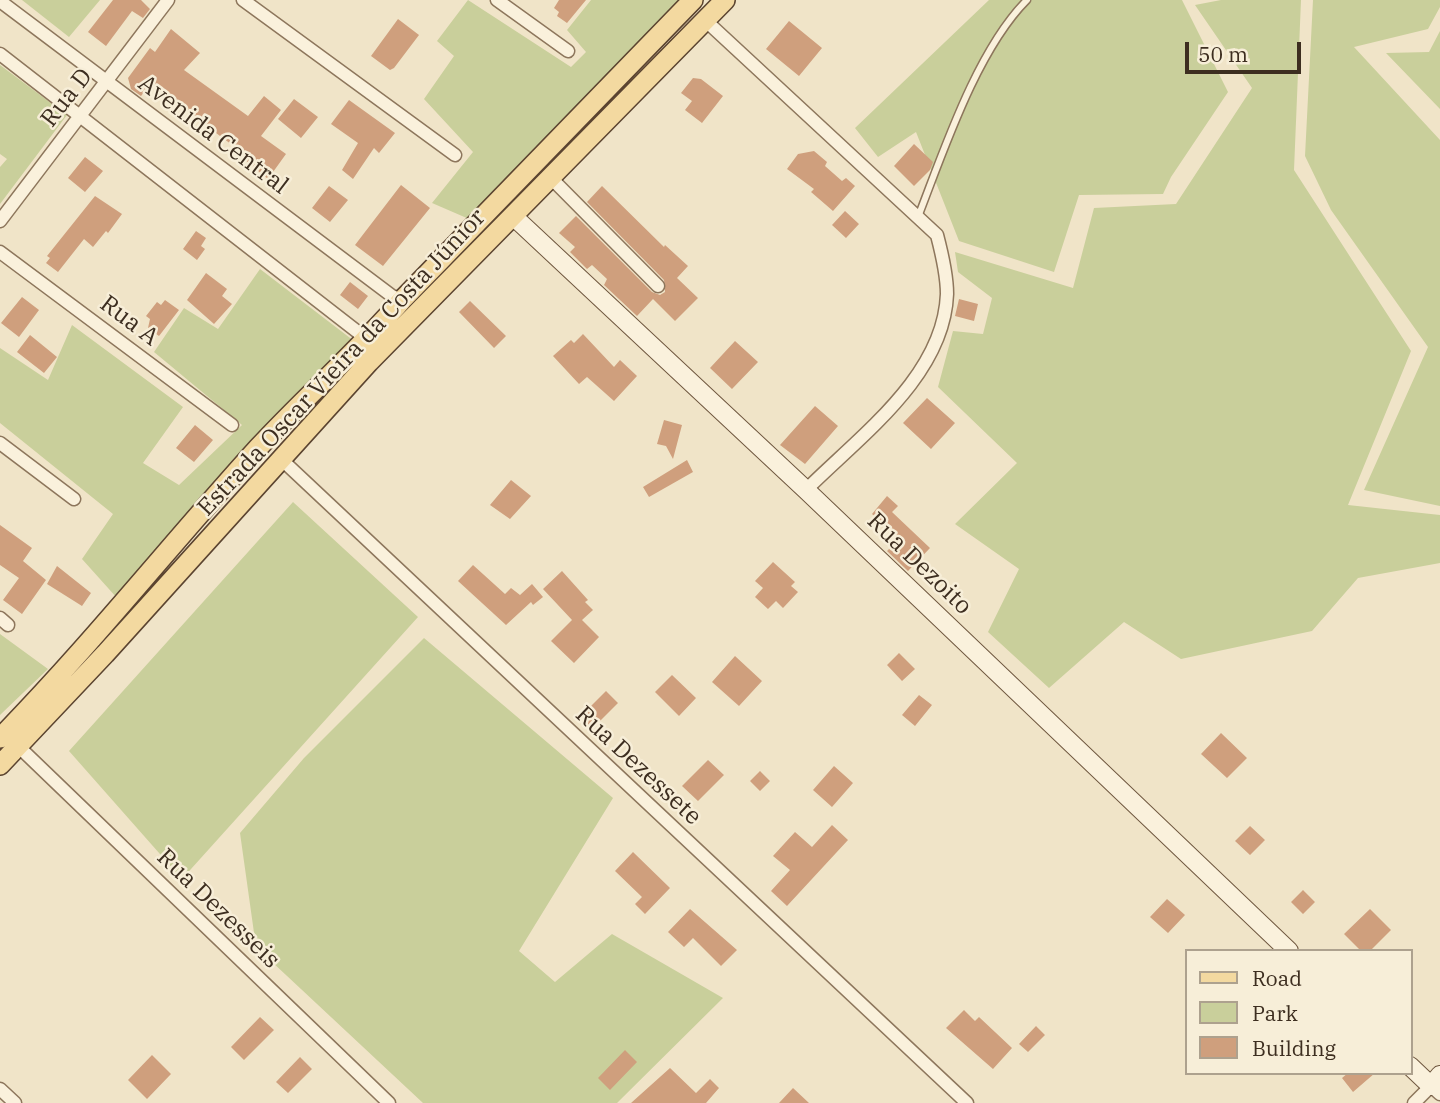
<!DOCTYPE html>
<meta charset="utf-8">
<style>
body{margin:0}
#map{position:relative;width:1440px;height:1103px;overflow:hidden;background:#f0e4c8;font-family:"IBM Plex Serif",serif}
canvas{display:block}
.legend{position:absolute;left:1185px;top:949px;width:228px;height:126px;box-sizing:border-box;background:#f7eed8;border:2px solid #ada18e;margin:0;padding:9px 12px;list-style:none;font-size:21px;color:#3d2e20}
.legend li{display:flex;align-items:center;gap:14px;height:35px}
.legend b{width:35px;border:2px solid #ada18e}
.scale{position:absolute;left:1185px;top:42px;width:116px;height:32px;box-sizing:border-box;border:4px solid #3d2e20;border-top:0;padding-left:9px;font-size:21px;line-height:24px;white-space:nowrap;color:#3d2e20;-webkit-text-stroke:5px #f7eed8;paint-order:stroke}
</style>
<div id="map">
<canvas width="1440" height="1103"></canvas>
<ul class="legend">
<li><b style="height:9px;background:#f3d9a0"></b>Road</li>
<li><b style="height:19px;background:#c9cf9b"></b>Park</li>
<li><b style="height:19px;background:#cf9f7d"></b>Building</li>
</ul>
<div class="scale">50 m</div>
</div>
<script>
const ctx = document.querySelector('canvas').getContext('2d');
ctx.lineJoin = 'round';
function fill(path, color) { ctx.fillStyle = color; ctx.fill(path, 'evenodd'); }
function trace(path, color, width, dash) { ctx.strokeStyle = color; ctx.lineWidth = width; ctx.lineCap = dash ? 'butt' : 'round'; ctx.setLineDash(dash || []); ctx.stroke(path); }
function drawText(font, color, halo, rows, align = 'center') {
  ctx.font = font + ' "IBM Plex Serif",serif'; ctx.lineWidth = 5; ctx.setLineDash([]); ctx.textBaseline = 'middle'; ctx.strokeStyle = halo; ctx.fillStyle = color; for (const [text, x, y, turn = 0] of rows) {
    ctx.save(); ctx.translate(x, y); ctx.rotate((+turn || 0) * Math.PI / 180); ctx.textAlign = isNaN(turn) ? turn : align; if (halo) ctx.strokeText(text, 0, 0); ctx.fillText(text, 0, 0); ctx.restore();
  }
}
fill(new Path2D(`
 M22 0H100L69 37Z
 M468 0 571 67 586 52 567 30 591 0H680L469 219 432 203 473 152 424 99 454 56 437 41Z
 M989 0H1182L1228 92 1171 177 1163 194 1079 195 1054 272 959 241 916 132 878 157 855 128Z
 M1221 0H1301L1294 170 1411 351 1348 505 1440 515V563L1358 578 1312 631 1181 659 1124 622 1049 688 988 632 1019 569 955 524 1017 463 938 387 953 331 983 334 992 298 958 272 955 252 1073 288 1094 208 1176 204 1252 88 1195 5Z
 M1313 0H1440V7L1428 29 1354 47 1440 140V506L1364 490 1428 347 1331 210 1305 156Z
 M1440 31V109L1386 53 1429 52Z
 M0 65 67 115 0 204V167L7 159 0 154Z
 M260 269 354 341 117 598 82 559 113 514 0 423V348L48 380 72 325 183 407 143 463 179 485 242 425 154 352 184 308 218 329Z
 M293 502 418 617 182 879 69 751Z
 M0 634 48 669 0 715Z
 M424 638 613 798 519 951 555 982 612 934 723 998 617 1103H423L256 947 240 833 304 758Z`), '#c9cf9b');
fill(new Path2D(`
 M113 0H141L150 9 143 18 132 11 106 46 88 32Z
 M559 0H586L567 23 557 16 559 12 554 8Z
 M398 19 419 35 394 68 390 70 371 56Z
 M789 21 822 48 799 76 766 49Z
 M171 29 200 53 184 70 248 116 264 96 281 110 261 136 286 154 268 179 236 153 239 150 150 84 141 96 131 89 128 78 150 48 155 52Z
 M693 78 701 79 723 96 702 123 685 110 692 101 681 93Z
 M294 99 318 117 301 138 278 119Z
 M349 100 395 133 379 153 374 148 353 179 342 170 358 143 331 124Z
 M914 144 933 162 930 170 914 186 894 166Z
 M814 151 827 162 825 166 842 181 846 178 855 186 833 211 811 192 814 189 787 169 798 154Z
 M85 157 103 171 85 192 68 178Z
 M401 185 430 208 383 266 355 245Z
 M329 186 348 200 330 222 312 208Z
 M602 186 664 247 665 245 688 266 677 278 698 298 675 321 653 299 637 316 604 285 607 279 592 265 587 269 570 252 575 247 559 233 576 216 652 292 660 295 665 292 664 280 587 202Z
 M95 196 122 214 108 233 106 231 93 247 84 239 58 272 46 263 50 258 47 256Z
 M845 211 859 224 846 238 832 225Z
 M196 231 206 238 201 246 205 249 197 260 183 249Z
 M206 273 227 289 222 296 232 304 214 324 187 300Z
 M350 282 368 296 358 309 340 295Z
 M22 297 39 310 19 337 1 323Z
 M959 299 978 304 974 321 955 316Z
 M165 300 179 310 159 336 148 328 150 319 146 316 157 302 161 305Z
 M470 301 506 336 494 348 459 312Z
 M583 334 614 367 620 360 637 376 614 401 587 377 579 384 553 356 571 340 574 343Z
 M30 335 57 357 44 373 17 352Z
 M735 341 758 362 732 389 710 368Z
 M927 398 955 423 931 449 903 423Z
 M815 406 838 426 805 464 780 445Z
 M664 420 682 425 673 459 666 446 657 444Z
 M195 425 213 440 194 462 176 448Z
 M687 460 693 472 649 497 643 487Z
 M511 480 531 496 510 519 490 505Z
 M887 496 898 506 892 512 930 548 908 571 887 551 900 538 872 514Z
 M0 525 32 548 23 561 46 580 22 614 3 600 19 578 0 565Z
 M773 562 795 582 791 586 798 592 783 608 776 601 768 609 755 597 763 588 755 581Z
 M473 565 505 594 511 588 520 595 532 584 543 597 533 605 531 602 506 625 458 581Z
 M57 566 91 593 82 606 47 584Z
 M562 571 588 600 585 602 593 610 582 620 599 637 574 663 551 641 572 620 543 589Z
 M899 653 915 669 902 681 887 665Z
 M735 656 762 681 739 706 712 682Z
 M672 675 696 698 679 716 655 692Z
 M606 691 618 703 591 730 579 718Z
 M919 695 932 705 915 726 902 715Z
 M1221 733 1247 758 1227 778 1201 754Z
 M708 760 724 775 698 801 682 786Z
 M834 766 853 783 832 807 813 790Z
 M760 771 770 781 760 791 750 781Z
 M832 825 848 840 787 906 771 891 790 870 773 856 795 832 812 847Z
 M1250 826 1265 840 1250 855 1235 841Z
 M633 852 670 888 645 914 635 904 642 897 615 871Z
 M1303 890 1315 902 1303 914 1291 902Z
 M1167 899 1185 915 1168 933 1150 917Z
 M690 909 737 950 721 966 693 938 684 947 668 932Z
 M1370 909 1391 930 1370 951H1361L1344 934Z
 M964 1010 975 1021 979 1017 1012 1048 993 1069 946 1028Z
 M260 1017 274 1030 244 1060 231 1047Z
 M1036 1026 1045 1035 1028 1052 1019 1044Z
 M625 1050 637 1062 610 1090 598 1078Z
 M152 1055 171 1074 147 1099 128 1080Z
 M300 1057 312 1069 288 1093 276 1082Z
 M670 1068 696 1093 710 1079 719 1088 706 1103H631Z
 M1348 1073H1375L1353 1092 1342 1078Z
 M793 1088 809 1103H779Z`), '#cf9f7d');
const service = new Path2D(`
 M918 217C944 150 977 50 1027 0`);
const minor = new Path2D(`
 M243 0 455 155
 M497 0 568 51
 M0 1 392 296 402 300
 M705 20 937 235C942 254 947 274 947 294 944 376 860 436 806 490
 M0 54 368 340
 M551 178 658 286
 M0 221 168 0
 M0 252 232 425
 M0 443 74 499
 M281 459 967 1103
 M0 618 8 625
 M18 746 389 1103
 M0 1089 15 1103
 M1414 1103 1431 1086 1440 1094`);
const secondary = new Path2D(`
 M513 216 806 490 1289 951
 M1410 1066 1431 1086 1440 1075`);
const primary = new Path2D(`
 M0 738C91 645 171 544 258 448 305 397 357 352 402 300L693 0
 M0 765 105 654 369 362 725 0`);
trace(service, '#8d765c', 9);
trace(minor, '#8d765c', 15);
trace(secondary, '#6f573f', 20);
trace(primary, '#5b4430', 22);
trace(service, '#faf1dc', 6);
trace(minor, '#faf1dc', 12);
trace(secondary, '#faf1dc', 18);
trace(primary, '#f3d9a0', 19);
drawText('24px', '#3d2e20', '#f7eed8', [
 ["Rua D",67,98,-52],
 ["Avenida Central",213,135,37],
 ["Rua A",129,321,37],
 ["Estrada Oscar Vieira da Costa Júnior",342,363,-47],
 ["Rua Dezoito",919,564,44],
 ["Rua Dezessete",638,766,43],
 ["Rua Dezesseis",218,909,44]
]);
</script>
